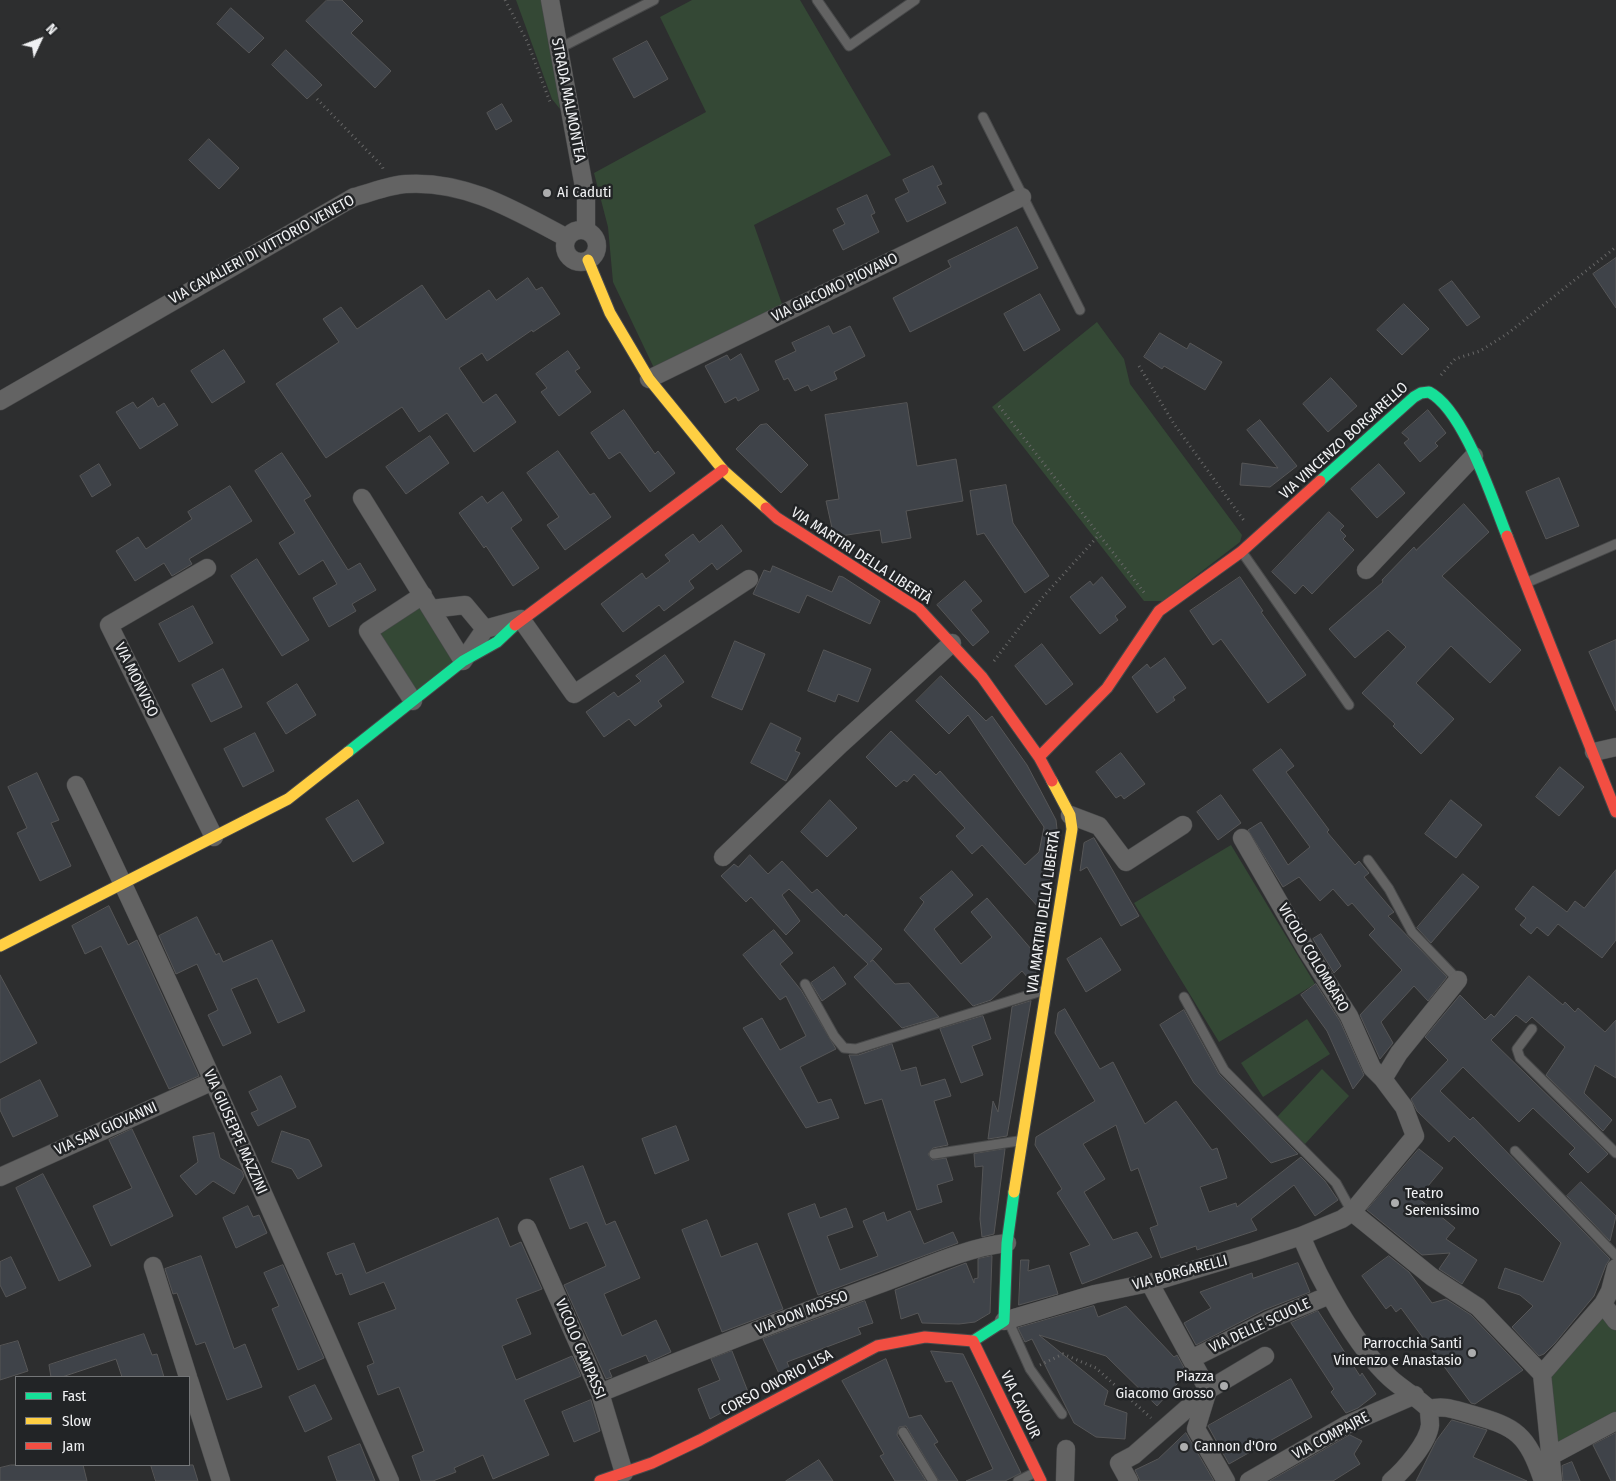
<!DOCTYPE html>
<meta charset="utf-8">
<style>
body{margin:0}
#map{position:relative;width:1616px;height:1481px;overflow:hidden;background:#2d2e2f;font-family:"Fira Sans Condensed",sans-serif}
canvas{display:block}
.legend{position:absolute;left:15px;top:1376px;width:175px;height:90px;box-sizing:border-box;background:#222426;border:1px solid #747678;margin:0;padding:6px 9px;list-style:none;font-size:15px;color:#f0f1f3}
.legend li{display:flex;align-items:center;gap:10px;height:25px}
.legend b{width:25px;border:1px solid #747678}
.north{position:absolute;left:15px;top:15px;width:50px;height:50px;-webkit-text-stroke:4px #222426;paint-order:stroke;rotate:47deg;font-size:14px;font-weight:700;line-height:20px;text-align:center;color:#f0f1f3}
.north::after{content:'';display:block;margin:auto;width:18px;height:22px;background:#f0f1f3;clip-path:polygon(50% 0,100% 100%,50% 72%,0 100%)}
</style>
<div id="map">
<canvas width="1616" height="1481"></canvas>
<ul class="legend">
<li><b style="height:6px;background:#16e098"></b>Fast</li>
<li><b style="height:6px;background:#ffcf43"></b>Slow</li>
<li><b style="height:6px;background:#f24e42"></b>Jam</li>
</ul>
<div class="north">N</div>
</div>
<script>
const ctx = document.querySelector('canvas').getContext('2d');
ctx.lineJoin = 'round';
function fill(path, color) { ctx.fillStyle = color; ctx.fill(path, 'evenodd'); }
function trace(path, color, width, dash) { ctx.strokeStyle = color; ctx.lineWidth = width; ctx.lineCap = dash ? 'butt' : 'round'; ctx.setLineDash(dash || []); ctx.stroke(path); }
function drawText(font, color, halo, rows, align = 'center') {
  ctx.font = font + ' "Fira Sans Condensed",sans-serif'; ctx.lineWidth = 5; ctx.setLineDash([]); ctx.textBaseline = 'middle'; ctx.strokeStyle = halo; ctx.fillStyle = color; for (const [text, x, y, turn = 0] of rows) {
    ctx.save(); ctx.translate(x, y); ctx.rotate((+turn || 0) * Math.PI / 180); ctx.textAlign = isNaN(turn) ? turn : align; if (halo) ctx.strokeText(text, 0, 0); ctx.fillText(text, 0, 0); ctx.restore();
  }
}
fill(new Path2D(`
 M516 0H545L560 109 552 99Z
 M692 0H800L891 155 754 225 782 304 654 368 613 282 608 227 594 173 706 112 660 17Z
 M1097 322 1124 359 1130 384 1242 535 1240 542 1163 601H1144L992 407Z
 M423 595 463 661 413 701 368 631Z
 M1231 845 1315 984 1219 1042 1134 903Z
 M1307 1019 1330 1054 1263 1097 1241 1063Z
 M1322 1069 1349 1096 1305 1144 1277 1117Z
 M1606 1314 1616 1327V1418L1555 1452 1548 1376Z`), '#344835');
const building = new Path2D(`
 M327 0H342L363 21 351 33 391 71 375 88 306 21Z
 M231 8 264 38 249 53 217 24Z
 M647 41 668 79 634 98 613 59Z
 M286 50 322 85 307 99 272 65Z
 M502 104 512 121 496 130 487 113Z
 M209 139 239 168 219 189 189 160Z
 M933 166 942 184 937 186 946 203 907 222 895 199 909 192 903 180Z
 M867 195 875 213 871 215 879 232 843 250 833 230 845 224 837 209Z
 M1017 227 1038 268 910 332 893 298 951 267 948 261Z
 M1616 258V308L1593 274Z
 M528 278 536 290 542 287 560 314 533 332 532 330 487 361 482 353 459 368 483 403 496 394 516 422 474 452 447 413 419 432 402 407 326 458 276 384 339 342 323 319 341 307 357 329 422 285 446 320 489 290 496 300Z
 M1452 281 1480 317 1467 326 1439 290Z
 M1040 294 1060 330 1024 351 1004 314Z
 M1404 304 1429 329 1402 355 1377 330Z
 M829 326 833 334 850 326 865 356 834 372 837 379 811 391 808 385 795 391 788 378 784 380 775 361 796 351 792 343Z
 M1160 333 1187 349 1190 343 1222 362 1205 390 1164 366 1162 369 1144 357Z
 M224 350 245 382 212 403 191 371Z
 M568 351 580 368 575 371 591 392 559 416 541 392 547 388 536 374Z
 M741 354 759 390 738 401 736 397 725 403 705 366 727 355 730 360Z
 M1331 378 1357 406 1328 432 1303 404Z
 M153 398 158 407 164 403 178 425 140 449 116 412 133 402 137 408Z
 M907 403 917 466 956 459 963 501 906 511 911 538 882 543 880 530 834 537 826 501 839 499 825 415Z
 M624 410 655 454 658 451 675 473 650 492 620 452 609 459 591 433Z
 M1428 410 1446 433 1435 443 1438 446 1420 462 1404 443 1409 439 1402 433Z
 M1260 420 1297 466 1270 487 1240 485 1242 463 1278 468 1247 430Z
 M767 424 808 465 781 493 736 449 760 425Z
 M430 436 449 463 406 494 386 467Z
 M558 451 590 495 594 493 611 517 565 550 547 525 559 517 527 473Z
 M282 453 311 496 304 500 348 570 360 563 376 590 352 604 356 611 329 627 313 598 337 584 323 560 299 575 279 543 295 533 255 471Z
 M99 464 111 485 92 497 80 476Z
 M1379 464 1405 493 1377 518 1351 489Z
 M1559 478 1579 526 1546 539 1526 492Z
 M1006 485 1013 523 1049 576 1025 593 984 533 977 535 970 491Z
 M230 486 252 521 189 559 192 564 172 576 164 563 135 581 116 551 138 537 146 549 192 519 188 512Z
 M503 492 522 520 511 528 539 568 513 586 486 546 484 548 459 513 482 496 487 503Z
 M1464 504 1489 532 1442 576 1521 650 1490 683 1451 646 1416 683 1454 719 1421 754 1393 726 1395 724 1362 693 1406 647 1388 630 1355 658 1329 629 1383 582 1382 580 1414 547 1416 550Z
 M1329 512 1344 526 1340 530 1346 536 1343 539 1354 550 1312 594 1303 585 1295 594 1272 572Z
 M722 525 742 551 717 570 712 563 689 581 694 588 664 611 659 605 623 632 601 604 642 573 646 579 670 561 665 555 693 534 699 542Z
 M257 559 309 640 282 656 231 576Z
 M773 566 832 592 839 576 843 577 880 601 870 624 807 595 799 613 753 594 764 570 770 572Z
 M1102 577 1126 607 1115 616 1118 620 1100 634 1070 597 1090 581 1093 585Z
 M1240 577 1263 611 1261 612 1306 675 1268 703 1221 639 1213 645 1190 611Z
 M965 581 982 601 971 610 989 632 973 646 937 605Z
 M193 606 213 643 179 662 159 624Z
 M1616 640V711L1589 652Z
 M735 641 765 654 742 710 712 697Z
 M1042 644 1073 684 1046 705 1015 666Z
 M824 650 871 669 858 702 838 694 835 702 808 691Z
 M665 655 684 682 658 701 662 706 635 726 629 719 604 737 586 712 614 692 618 697 641 681 636 676Z
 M1165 658 1186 688 1173 697 1175 700 1157 713 1132 677 1147 664 1150 668Z
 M223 669 242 707 211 722 192 685Z
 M941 676 986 721 992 716 1027 765 1056 820 1057 829 1046 903 1040 909 982 845 972 854 956 836 965 828 914 774 907 782 904 780 896 787 866 757 891 731 936 775 940 771 1025 865 1039 852 1044 827 968 715 949 734 916 701Z
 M297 684 316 715 286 734 267 703Z
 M771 723 801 738 795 751 800 753 786 781 751 763Z
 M255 733 274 771 243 787 224 749Z
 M1281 749 1294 766 1286 772 1329 830 1327 832 1355 865 1359 861 1369 873 1364 877 1394 912 1388 916 1447 977 1428 1001 1414 986 1381 1022 1393 1043 1380 1059 1360 1015 1402 970 1369 935 1375 929 1352 903 1348 906 1333 889 1320 901 1299 877 1283 887 1248 830 1261 822 1288 865 1310 847 1253 770Z
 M1121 753 1145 784 1124 799 1121 795 1116 798 1096 772Z
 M1560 767 1584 787 1559 816 1536 797Z
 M37 773 59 820 51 823 71 866 40 881 17 833 27 828 8 787Z
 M1221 795 1241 823 1218 840 1197 812Z
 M358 800 384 843 353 862 326 819Z
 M830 800 857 828 827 857 801 832Z
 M1451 800 1482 825 1456 858 1425 834Z
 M1094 838 1139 916 1121 926 1087 867 1080 871 1084 843Z
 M750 855 768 874 782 861 812 893 817 889 844 917 846 914 882 949 870 962 873 960 895 984 909 983 939 1017 902 1028 854 977 868 964 789 889 782 895 800 921 786 935 751 897 746 902 721 876 734 864 738 867Z
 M1616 870V940L1602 958 1558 924 1548 936 1537 927 1531 934 1520 925 1526 918 1515 909 1533 886 1567 912 1575 901 1584 908Z
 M952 871 973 895 934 929 961 964 992 937 971 912 987 898 1038 957 1034 985 1022 971 991 1000 973 1006 904 930 924 902 920 898Z
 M1463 874 1479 887 1431 943 1417 928Z
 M109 906 128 945 137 940 199 1076 169 1089 101 946 85 954 72 926Z
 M197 917 216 955 219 953 223 962 272 940 305 1011 278 1023 257 978 231 989 251 1033 223 1046 208 1015 218 1010 197 964 176 974 159 936Z
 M774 930 793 953 780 964 801 990 836 1049 800 1067 818 1103 831 1099 839 1118 806 1128 743 1028 762 1018 780 1050 806 1036 786 996 780 1000 743 955Z
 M1321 934 1341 966 1334 973 1313 939Z
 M1101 938 1121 970 1086 992 1067 959Z
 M834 967 846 984 822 1001 811 983Z
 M0 975 37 1043 0 1063Z
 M1529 976 1563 1005 1565 1002 1575 1012 1578 1008 1605 1032 1616 1020V1078L1595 1065 1584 1093 1612 1120 1603 1131 1546 1075 1565 1047 1532 1017 1526 1023 1516 1015 1491 1040 1608 1154 1588 1173 1569 1154 1575 1148 1533 1108 1519 1122 1463 1067 1440 1091 1470 1120 1473 1117 1610 1259 1606 1265 1594 1296 1555 1343 1544 1354 1539 1356 1512 1327 1533 1306 1520 1295 1498 1288 1505 1268 1543 1282 1561 1243 1454 1136 1449 1142 1417 1111 1411 1099 1448 1060 1425 1037 1460 995 1485 1020 1491 1014 1494 1017Z
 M1316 984 1340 1021 1364 1075 1353 1089 1327 1031 1301 995Z
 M1031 1001 1007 1136 988 1139 993 1101 998 1112 1012 1007Z
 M1065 1009 1100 1069 1113 1062 1145 1124 1176 1101 1212 1150 1217 1148 1227 1178 1200 1187 1209 1212 1236 1203 1237 1207 1301 1157 1325 1181 1338 1200 1315 1216 1294 1185 1251 1219 1257 1230 1197 1250 1196 1246 1161 1258 1150 1228 1158 1225 1138 1168 1131 1171 1116 1125 1083 1144 1105 1179 1084 1192 1113 1240 1137 1232 1152 1257 1082 1284 1070 1253 1090 1245 1057 1193 1062 1189 1035 1145 1036 1137 1095 1101 1055 1033 1058 1013Z
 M1184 1010 1219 1074 1298 1154 1271 1163 1194 1083 1160 1025Z
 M983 1016 991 1039 972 1046 983 1075 961 1083 940 1029Z
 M892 1044 901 1071 916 1067 921 1086 945 1079 951 1096 934 1101 948 1145 933 1148 928 1154 932 1160 946 1158 953 1180 937 1185 942 1202 917 1210 882 1099 865 1104 849 1055H858Z
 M281 1076 296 1107 258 1126 251 1113 258 1110 249 1092Z
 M40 1080 58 1116 13 1137 0 1110V1100Z
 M676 1126 689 1160 655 1174 642 1139Z
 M132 1129 173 1216 111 1246 93 1206 132 1188 109 1140Z
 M282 1131 309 1140 322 1166 298 1179 292 1169 272 1162Z
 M214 1133 220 1158 242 1171 244 1176 234 1194 213 1181 196 1195 180 1176 198 1162 193 1137Z
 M1005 1149 994 1234 982 1237 980 1219 983 1166 975 1167 974 1154Z
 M1419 1149 1443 1168 1418 1198 1455 1228 1446 1239 1477 1260 1462 1284 1439 1269 1450 1253 1422 1255 1367 1210Z
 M583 1166 606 1225 615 1221 640 1278 604 1294 622 1336 656 1320 671 1352 649 1362 646 1355 609 1370 612 1377 606 1379 564 1285 606 1266 587 1222 570 1229 550 1179Z
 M43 1174 91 1266 59 1281 16 1188Z
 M1581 1182 1616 1216 1610 1241 1567 1196Z
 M815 1204 820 1218 846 1208 853 1227 827 1236 840 1270 878 1256 863 1221 884 1212 887 1221 910 1211 924 1244 953 1232 958 1243 818 1295 788 1214Z
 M248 1206 253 1217 259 1215 267 1233 236 1248 223 1218Z
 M498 1218 510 1247 521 1242 542 1289 516 1299 531 1334 502 1346 516 1380 572 1356 581 1376 524 1400 549 1455 493 1479 483 1455 454 1468 456 1472 433 1481H421L412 1456 424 1451 399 1387 378 1395 367 1366 374 1363 358 1323 396 1309 384 1282 350 1295 342 1273 336 1275 327 1253 354 1243 366 1273Z
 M707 1220 721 1257 757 1243 783 1309 722 1332 682 1230Z
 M201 1256 234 1349 245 1344 262 1387 227 1400 205 1342 196 1345 177 1293 173 1294 165 1269Z
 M992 1256 990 1313 975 1322 959 1324 922 1323 918 1313 901 1319 895 1290 966 1263 974 1283V1279L978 1278V1259Z
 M1389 1256 1409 1272 1432 1303 1446 1299 1471 1315 1523 1370 1475 1404 1471 1403 1401 1308 1396 1312 1391 1305 1386 1309 1362 1276Z
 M11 1257 26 1288 6 1297 0 1285V1262Z
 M1021 1260H1029L1028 1271 1049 1265 1058 1294 1019 1305Z
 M1298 1263 1310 1292 1264 1310 1196 1345 1184 1323 1211 1308 1200 1292 1252 1273 1253 1278Z
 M283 1265 324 1358 298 1370 272 1309 279 1306 264 1273Z
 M865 1301 873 1323 858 1328 861 1334 787 1362 792 1375 782 1380 763 1339Z
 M1094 1306 1098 1317 1126 1306 1174 1357 1177 1355 1187 1373 1157 1406 1106 1356 1039 1335 1108 1391 1104 1405 1127 1413 1125 1439 1096 1437 1074 1423 1032 1339 1025 1342 1018 1328Z
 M1318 1311 1360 1376 1362 1373 1376 1394 1358 1408 1346 1413 1331 1392 1334 1389 1291 1323Z
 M144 1334 152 1355 157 1354 164 1377H122L116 1359 62 1377H51L49 1365Z
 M18 1341 28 1371 0 1380V1346Z
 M732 1351 750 1397 710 1419 698 1389 720 1380 711 1359Z
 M931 1351 963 1354 1021 1473 1005 1481H966L993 1469 952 1381 946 1382Z
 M886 1359 909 1418 921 1415 938 1442 934 1444 958 1481H939L906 1426 899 1427 897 1435 926 1481H895L880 1456 884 1454 842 1381Z
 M1291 1379 1312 1417 1229 1464 1208 1426Z
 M315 1385 332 1419 305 1432 289 1397Z
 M591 1400 600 1431 574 1442 562 1412Z
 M1452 1420 1487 1430 1473 1457 1527 1481H1416L1436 1441Z
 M1186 1433 1214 1481H1140L1135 1470 1158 1459Z
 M1616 1433V1481H1611L1593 1445Z
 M1350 1435 1362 1441 1354 1454 1360 1464 1333 1481H1270Z
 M360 1444 375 1481H337L328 1457Z
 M819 1460 833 1481H786Z
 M1572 1462 1580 1481H1563L1562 1466Z
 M11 1465H83L87 1481H0V1468Z
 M151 1465H193L198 1481H156Z`);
fill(building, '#3f4349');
trace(building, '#565657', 1);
const lane = new Path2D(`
 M817 0 849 46 915 0
 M558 49 654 0
 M983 117 1080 310
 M1242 552 1349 705
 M1526 583 1616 544
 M1368 860 1389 889 1412 932 1458 980
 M805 984 834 1036 844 1048 856 1049 1045 990
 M1184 997 1224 1070 1336 1183 1352 1212
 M1532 1029 1517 1049 1520 1058 1616 1153
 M1515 1151 1616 1256
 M934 1154 1018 1141
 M1008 1320 1030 1369 1062 1414
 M903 1432 933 1481
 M1018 1481 1036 1472`);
const street = new Path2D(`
 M550 0 586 198V230
 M565 246a16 16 0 1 1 32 0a16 16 0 1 1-32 0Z
 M649 379 1022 197
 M0 401 354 197C370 193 389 185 406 184 466 180 516 211 567 238
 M362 498 463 661 485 629 521 619 574 694 749 579
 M207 568 109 625 214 837
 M1366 570 1474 456
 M431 609 465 605 485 629
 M413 701 368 631 423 595
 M1594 752 1616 747
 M76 785C186 1014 287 1248 390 1481
 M1070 815 1099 826 1126 862 1183 825
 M1242 838 1306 949 1349 1016 1372 1068 1383 1079
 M723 857 841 744 952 643
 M0 1177 213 1081
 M1352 1212 1432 1277 1478 1307 1542 1374
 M527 1228 600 1393 624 1473
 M1301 1236C1319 1279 1356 1347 1390 1378 1402 1389 1417 1397 1429 1409 1429 1414 1430 1420 1430 1425 1428 1443 1404 1470 1391 1481
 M153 1266 188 1377
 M1153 1282V1289L1208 1390 1196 1429 1226 1481
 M1603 1304 1616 1321
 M1004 1321 1095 1294 1153 1282 1253 1252 1301 1236 1342 1219 1352 1212 1415 1136 1404 1107 1383 1079 1399 1053 1458 980
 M1191 1359 1269 1320 1330 1295
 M189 1380 221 1481
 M600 1393C692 1355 784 1319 877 1285 916 1271 966 1247 1007 1243
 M1429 1409C1445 1405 1455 1410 1470 1414 1517 1427 1527 1434 1543 1481
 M1549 1457 1616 1421
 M1065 1481 1066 1449
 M1129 1481 1119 1463 1134 1455 1208 1390 1265 1356
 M1249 1481 1346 1425 1415 1395
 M1553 1481 1542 1374 1603 1304 1610 1291 1616 1268`);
const fast = new Path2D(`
 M1320 481 1414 397 1421 393 1429 392C1464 410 1492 499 1507 536
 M348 752 463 661 497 642 515 625
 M973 1341 1004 1321 1007 1243 1014 1192`);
const slow = new Path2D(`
 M588 260 610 313 649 379 723 470 766 508
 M0 946 288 799 348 752
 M1014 1192 1072 829 1070 815 1052 781`);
const jam = new Path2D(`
 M766 508 777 518 919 609 982 677 1039 757 1052 781
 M1507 536 1616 812
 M515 625 723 470
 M1039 757 1107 688 1159 611 1241 552 1320 481
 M973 1341 1041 1481
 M600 1481 652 1463 700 1440 877 1346 925 1337 973 1341`);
trace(lane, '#48494a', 11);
trace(street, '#48494a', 19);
trace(fast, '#48494a', 13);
trace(slow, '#48494a', 13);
trace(jam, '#48494a', 13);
trace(new Path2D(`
 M505 0 527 41 550 102
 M317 99 382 166 384 171
 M1139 366 1174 424 1245 522
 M1441 375 1455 359 1480 351 1507 334 1616 247
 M999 406 1146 595
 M994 661 1042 598 1099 535
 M1040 1365 1063 1354 1096 1368 1151 1418`), '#686868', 3, [1, 4]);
trace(lane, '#636363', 9);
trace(street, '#636363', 18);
trace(fast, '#16e098', 11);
trace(slow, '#ffcf43', 11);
trace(jam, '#f24e42', 11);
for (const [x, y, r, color] of [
 [547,193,5,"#acadae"],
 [1395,1203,5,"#acadae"],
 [1472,1353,5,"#acadae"],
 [1224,1386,5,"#acadae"],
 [1184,1447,5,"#acadae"]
]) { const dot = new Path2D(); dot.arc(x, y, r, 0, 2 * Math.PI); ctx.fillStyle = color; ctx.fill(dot); trace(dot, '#222426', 2); }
drawText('15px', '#f0f1f3', '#222426', [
 ["STRADA MALMONTEA",568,100,79],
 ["VIA CAVALIERI DI VITTORIO VENETO",262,250,-29],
 ["VIA GIACOMO PIOVANO",835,288,-26],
 ["VIA VINCENZO BORGARELLO",1344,441,-42],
 ["VIA MARTIRI DELLA LIBERTÀ",861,556,33],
 ["VIA MONVISO",136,680,64],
 ["VIA MARTIRI DELLA LIBERTÀ",1044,912,-82],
 ["VICOLO COLOMBARO",1313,958,59],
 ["VIA SAN GIOVANNI",106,1129,-24],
 ["VIA GIUSEPPE MAZZINI",235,1132,66],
 ["VIA BORGARELLI",1180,1273,-15],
 ["VIA DON MOSSO",802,1313,-21],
 ["VIA DELLE SCUOLE",1260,1326,-25],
 ["VICOLO CAMPASSI",580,1349,67],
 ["CORSO ONORIO LISA",777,1383,-28],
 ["VIA CAVOUR",1020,1405,64],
 ["VIA COMPAJRE",1331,1436,-28]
]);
drawText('15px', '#f0f1f3', '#222426', [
 ["Ai Caduti",557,193],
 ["Teatro",1405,1194],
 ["Serenissimo",1405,1211],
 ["Parrocchia Santi",1462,1344,"right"],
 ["Vincenzo e Anastasio",1462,1361,"right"],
 ["Piazza",1214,1377,"right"],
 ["Giacomo Grosso",1214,1394,"right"],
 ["Cannon d'Oro",1194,1447]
], 'left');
</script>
